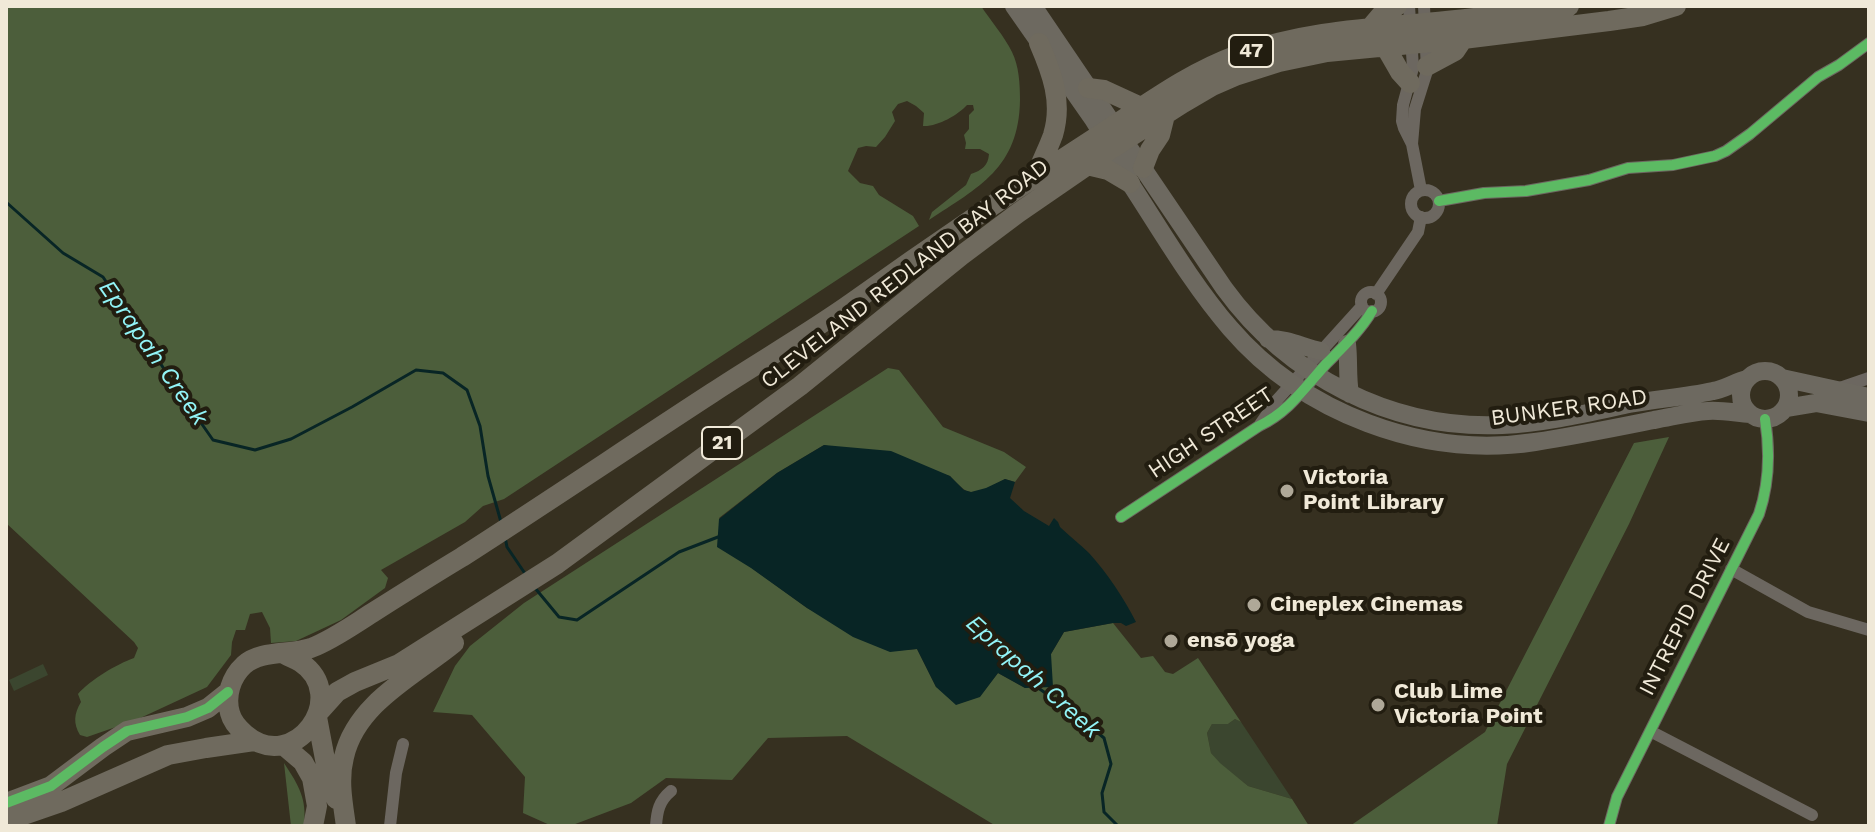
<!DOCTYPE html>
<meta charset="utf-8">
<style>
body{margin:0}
#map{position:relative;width:1875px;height:832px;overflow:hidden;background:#363020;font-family:"Work Sans",sans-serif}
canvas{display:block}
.frame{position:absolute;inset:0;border:8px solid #f0e9d8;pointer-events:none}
</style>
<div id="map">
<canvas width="1875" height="832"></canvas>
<div class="frame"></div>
</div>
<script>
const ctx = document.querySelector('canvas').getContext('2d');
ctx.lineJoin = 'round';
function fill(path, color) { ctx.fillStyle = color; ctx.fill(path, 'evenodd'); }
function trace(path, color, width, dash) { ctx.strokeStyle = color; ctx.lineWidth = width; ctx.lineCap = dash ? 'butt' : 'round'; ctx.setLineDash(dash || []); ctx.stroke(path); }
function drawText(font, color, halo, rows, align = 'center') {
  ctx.font = font + ' "Work Sans",sans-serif'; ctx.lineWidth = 8; ctx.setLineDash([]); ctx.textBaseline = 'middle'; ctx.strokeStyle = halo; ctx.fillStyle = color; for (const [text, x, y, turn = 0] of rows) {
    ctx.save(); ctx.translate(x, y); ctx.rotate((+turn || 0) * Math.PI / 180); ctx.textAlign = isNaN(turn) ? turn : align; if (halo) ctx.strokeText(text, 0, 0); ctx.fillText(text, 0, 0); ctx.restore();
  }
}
fill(new Path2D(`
 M43 664 48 675 14 691 9 680Z
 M1235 719 1241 722 1292 799 1248 786 1219 763 1211 753 1207 733 1212 724H1228Z`), '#3b462f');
fill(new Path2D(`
 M6 6H981C991 21 1004 36 1012 52 1019 66 1020 84 1020 100 1019 168 979 187 929 220L932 212 966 185 971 174C982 170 988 166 989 154L980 149H965L966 143 964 135 969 129V115L974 110 973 105H967C958 115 937 127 923 126L924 113 916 106 907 101 898 104 892 112 895 121 885 137 876 147 866 146 858 148 848 171 860 183 873 186 879 195 913 216 919 226 504 499 483 506 465 522 381 570 388 578 385 588 341 620 296 641 271 643 270 628 262 612 250 614 245 630H236L232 642 231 655 207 687 136 720 87 737 80 735C73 723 74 714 81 702L78 694C90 680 117 664 134 658L138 648 134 642 6 523Z
 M888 368 899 370 943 427 1004 452 1026 467 1015 482 1005 479C995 484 976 497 965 490 960 487 954 480 950 476L824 445 777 473 719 518 752 568 807 608 890 651 917 649 936 687 980 696 998 673 1025 688 1051 654 1064 632 1113 623 1141 658 1153 656 1165 672 1173 674 1198 658 1241 722 1235 719 1228 724H1212L1207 733 1211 753 1220 763 1248 786 1292 799 1309 826H996L847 736 768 738 732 780 666 778 631 803 570 826H552L523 813 525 777 472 715 433 712 455 666 470 646 524 603Z
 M1669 437 1629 524 1507 764 1497 826H1350L1485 732 1634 443Z
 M284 763C299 786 307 798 304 826H291Z`), '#4c5e3b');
fill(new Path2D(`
 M824 445 891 451 950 476 964 490 971 492 986 488 1005 479 1015 482 1010 498 1024 511 1049 526 1054 518 1058 522 1060 527C1069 536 1080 544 1089 553 1107 573 1124 598 1136 622L1126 626 1121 623H1113L1064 632 1051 654 1053 687 1025 688 998 673 980 697 956 705 936 687 917 649 890 652 853 637 807 608 751 568 717 547 719 519 777 473Z`), '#082525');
trace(new Path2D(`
 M6 202 63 253 103 277 176 387 213 440 255 450 291 439 352 407 416 370 443 373 467 390 480 426 488 476 501 522
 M505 537 507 547 526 575
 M535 588 559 617 577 620 679 552 718 537
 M1037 687 1080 718 1104 738 1111 764 1102 793 1104 812 1118 826`), '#082525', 3);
trace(new Path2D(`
 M1409 6 1413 68 1403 105 1402 121 1404 128 1412 144 1421 190
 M1412 144 1415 109 1427 71 1424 6
 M1411 204a14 14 0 1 1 28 0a14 14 0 1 1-28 0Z
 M1439 201 1484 193 1526 191 1589 180 1628 168 1673 165 1715 156 1726 151 1750 134 1818 77 1839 65 1869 43
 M1361 302a10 10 0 1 1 20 0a10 10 0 1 1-20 0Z
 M1376 294 1418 232 1421 217
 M1837 389 1869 378
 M1259 426 1277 400 1362 306
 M1121 517 1259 426C1289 412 1305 387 1327 363 1343 347 1360 331 1372 311
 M1731 569 1808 612 1869 630
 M1650 731 1812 815
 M390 826 396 773 403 744
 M656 826C657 811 659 801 671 791
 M1609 826 1617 797 1759 514C1769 484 1770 450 1765 419`), '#6c6760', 12);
trace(new Path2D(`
 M1014 6 1093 119 1125 171 1130 183C1162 232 1192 284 1230 328 1303 413 1423 459 1535 442 1575 436 1614 428 1654 420 1672 417 1690 412 1708 411 1722 410 1736 413 1750 414
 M1033 6 1224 288C1288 376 1392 430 1502 425 1545 423 1587 413 1629 404 1657 399 1685 397 1713 391 1725 389 1735 382 1747 379
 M1268 339C1289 339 1302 347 1321 351
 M1347 344C1349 361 1347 377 1350 394
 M1741 395a24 24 0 1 1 48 0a24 24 0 1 1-48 0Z
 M1782 378 1869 397
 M1786 408 1816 403 1869 413`), '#6d6960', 18);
trace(new Path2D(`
 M1371 27 1382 14 1397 6
 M1385 46 1400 72 1410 83
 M1427 66 1455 51 1463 39
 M1088 88 1104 90 1141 107
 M1087 165 1108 170 1130 183
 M1143 168 1150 150 1160 135 1165 115
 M1036 176C1041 162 1048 149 1053 135 1063 102 1052 73 1039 43
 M284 654C289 657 295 659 300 662 352 696 294 776 245 734 239 729 232 721 230 713 225 696 231 677 244 665 261 650 289 655 311 648 332 640 353 625 372 613 402 594 432 575 462 557 546 503 629 447 712 393 759 362 808 334 853 302 934 244 1017 188 1101 134 1146 105 1188 73 1238 55 1306 30 1376 28 1446 21 1487 17 1528 11 1569 6
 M319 712 337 692 355 682 399 664 557 564 800 386 962 255 1018 213 1111 149 1183 103 1212 86 1235 76 1279 62 1327 52 1463 39 1609 21 1643 16 1676 6
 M317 717 327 770 336 799
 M283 745 303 762 312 778 317 806 313 826
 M6 803 51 786 103 747 127 731 187 717 208 708 228 692
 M6 821 61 802 168 755 206 748 254 741
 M346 826C343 804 338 780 344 757 356 703 415 675 454 643`), '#6f6a5e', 20);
trace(new Path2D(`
 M1439 201 1484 193 1526 191 1589 180 1628 168 1673 165 1715 156 1726 151 1750 134 1818 77 1839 65 1869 43
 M1121 517 1259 426C1289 412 1305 387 1327 363 1343 347 1360 331 1372 311
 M6 803 51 786 103 747 127 731 187 717 208 708 228 692
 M1609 826 1617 797 1759 514C1769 484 1770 450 1765 419`), '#5cba63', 10);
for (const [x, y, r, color] of [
 [1287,491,8,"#afa898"],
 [1254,605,8,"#afa898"],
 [1171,641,8,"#afa898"],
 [1378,705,8,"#afa898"]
]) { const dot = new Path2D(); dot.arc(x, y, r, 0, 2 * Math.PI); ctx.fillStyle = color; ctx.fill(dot); trace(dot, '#221d10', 3); }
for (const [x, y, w] of [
 [1251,51,44],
 [722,443,40]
]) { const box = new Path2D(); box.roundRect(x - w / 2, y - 16, w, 32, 6); ctx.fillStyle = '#221d10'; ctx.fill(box); trace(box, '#f0e9d8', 2); }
drawText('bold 20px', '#f0e9d8', null, [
 ["47",1251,51],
 ["21",722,443]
]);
drawText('22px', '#f0e9d8', '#221d10', [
 ["CLEVELAND REDLAND BAY ROAD",905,274,-38],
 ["BUNKER ROAD",1569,408,-8],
 ["HIGH STREET",1211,433,-34],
 ["INTREPID DRIVE",1685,617,-63]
]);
drawText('bold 22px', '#f0e9d8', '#221d10', [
 ["Victoria",1303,478],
 ["Point Library",1303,503],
 ["Cineplex Cinemas",1270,605],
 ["ensō yoga",1187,641],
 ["Club Lime",1394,692],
 ["Victoria Point",1394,717]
], 'left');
drawText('italic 24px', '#92f4f7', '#221d10', [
 ["Eprapah Creek",153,353,55],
 ["Eprapah Creek",1033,677,42]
]);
</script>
